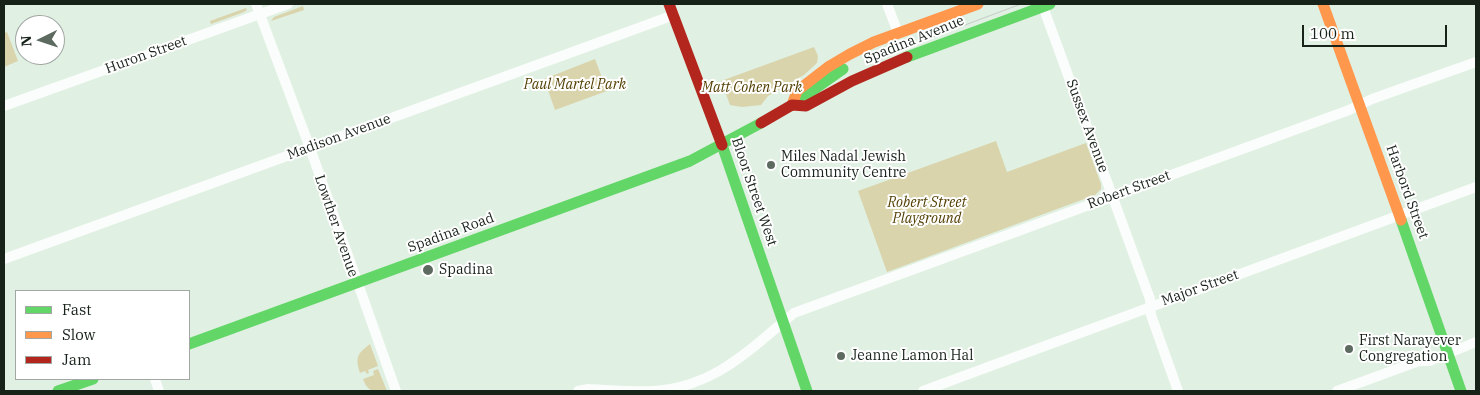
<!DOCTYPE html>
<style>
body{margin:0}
#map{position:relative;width:1480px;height:395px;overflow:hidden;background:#e0f0e2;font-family:"IBM Plex Serif",serif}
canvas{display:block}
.frame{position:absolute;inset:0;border:5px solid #172219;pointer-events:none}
.legend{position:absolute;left:15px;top:290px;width:175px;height:90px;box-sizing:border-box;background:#fff;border:1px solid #a2a7a3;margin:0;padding:6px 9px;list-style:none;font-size:15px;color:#172219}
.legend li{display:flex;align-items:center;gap:10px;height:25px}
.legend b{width:25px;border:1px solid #a2a7a3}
.north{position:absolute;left:15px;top:15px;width:50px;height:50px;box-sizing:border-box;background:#fff;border:1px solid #a2a7a3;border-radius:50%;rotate:266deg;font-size:14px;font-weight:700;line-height:20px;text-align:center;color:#172219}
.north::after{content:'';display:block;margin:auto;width:18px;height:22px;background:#5d6a5f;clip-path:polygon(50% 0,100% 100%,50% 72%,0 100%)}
.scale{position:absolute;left:1302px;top:25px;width:145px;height:22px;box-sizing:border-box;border:2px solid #172219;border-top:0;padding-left:6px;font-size:15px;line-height:18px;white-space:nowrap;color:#172219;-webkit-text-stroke:4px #fff;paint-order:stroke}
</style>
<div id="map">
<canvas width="1480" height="395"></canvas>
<div class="frame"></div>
<ul class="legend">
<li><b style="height:6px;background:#63d668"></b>Fast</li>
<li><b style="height:6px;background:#ff974d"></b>Slow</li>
<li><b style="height:6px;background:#b3261e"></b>Jam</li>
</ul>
<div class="north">N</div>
<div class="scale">100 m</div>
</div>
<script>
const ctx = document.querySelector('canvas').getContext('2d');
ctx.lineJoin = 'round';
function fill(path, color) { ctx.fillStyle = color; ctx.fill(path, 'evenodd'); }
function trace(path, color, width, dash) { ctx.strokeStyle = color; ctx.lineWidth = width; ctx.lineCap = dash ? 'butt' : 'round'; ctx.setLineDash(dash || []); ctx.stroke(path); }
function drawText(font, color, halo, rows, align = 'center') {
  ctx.font = font + ' "IBM Plex Serif",serif'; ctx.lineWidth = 4; ctx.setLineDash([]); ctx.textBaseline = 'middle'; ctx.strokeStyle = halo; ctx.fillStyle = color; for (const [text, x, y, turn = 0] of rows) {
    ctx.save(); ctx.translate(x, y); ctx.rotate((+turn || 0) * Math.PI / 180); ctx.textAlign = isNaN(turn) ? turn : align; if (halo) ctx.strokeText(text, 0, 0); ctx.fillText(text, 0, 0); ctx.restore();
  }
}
fill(new Path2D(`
 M303 6 304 10 271 21 274 17Z
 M246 8 247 10 244 12 211 24 210 21Z
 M7 32 18 61 4 67V33Z
 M814 47 818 56 817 63 804 75 768 96 761 105 742 107 730 105 721 81Z
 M595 59 607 91 555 110 544 79Z
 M996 141 1007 172 1086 143 1101 184V189L1095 195 887 272 858 191Z
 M370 344 378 366 368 370 369 373 367 374 365 371 360 373C355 357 357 354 370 344Z
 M378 369 387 391C374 391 368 393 363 379L374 375 373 371Z`), '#dad4ad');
trace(new Path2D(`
 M256 4 310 148 396 391
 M887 4 898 33
 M1042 4 1150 299 1151 315 1178 391
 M4 106 288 4
 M4 259 674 15
 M155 379 159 391
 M578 391 588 389C610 390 632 392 653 391 715 387 749 350 794 313L1349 110 1372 99 1476 62
 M923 391 1476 187
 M1337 391 1419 361H1430L1476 342`), '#fafdfb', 10);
trace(new Path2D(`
 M907 57 1050 4
 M792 105 843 69
 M722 145 807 391
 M1401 220 1461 391
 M189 344 690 161 761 123
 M58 391 93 379`), '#63d668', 11);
trace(new Path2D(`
 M1323 4 1401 220
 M792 105 797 91 828 67 850 54 874 42 978 4`), '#ff974d', 11);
trace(new Path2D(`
 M669 4 722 145
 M761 123 792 105 806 106 852 81 907 57`), '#b3261e', 11);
trace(new Path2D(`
 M869 64 901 49 1021 4`), '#c6cbc8', 1);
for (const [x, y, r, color] of [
 [771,165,5,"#5d6a5f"],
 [428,270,6,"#5d6a5f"],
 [1349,349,5,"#5d6a5f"],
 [841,356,5,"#5d6a5f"]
]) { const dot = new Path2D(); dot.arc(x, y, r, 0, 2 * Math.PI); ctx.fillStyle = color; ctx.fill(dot); trace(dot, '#fff', 2); }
drawText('14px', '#172219', '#fff', [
 ["Spadina Avenue",914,40,-22],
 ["Huron Street",146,55,-20],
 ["Sussex Avenue",1087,126,70],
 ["Madison Avenue",339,137,-20],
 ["Robert Street",1129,190,-20],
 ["Bloor Street West",754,192,71],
 ["Harbord Street",1407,192,70],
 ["Lowther Avenue",336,226,71],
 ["Spadina Road",451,233,-20],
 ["Major Street",1200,288,-20]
]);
drawText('italic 14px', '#533f03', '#fff', [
 ["Paul Martel Park",575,85],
 ["Matt Cohen Park",752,88],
 ["Robert Street",927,203],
 ["Playground",927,219]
]);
drawText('14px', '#172219', '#fff', [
 ["Miles Nadal Jewish",781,157],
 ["Community Centre",781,173],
 ["Spadina",439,270],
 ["First Narayever",1359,341],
 ["Congregation",1359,357],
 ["Jeanne Lamon Hal",851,356]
], 'left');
</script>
